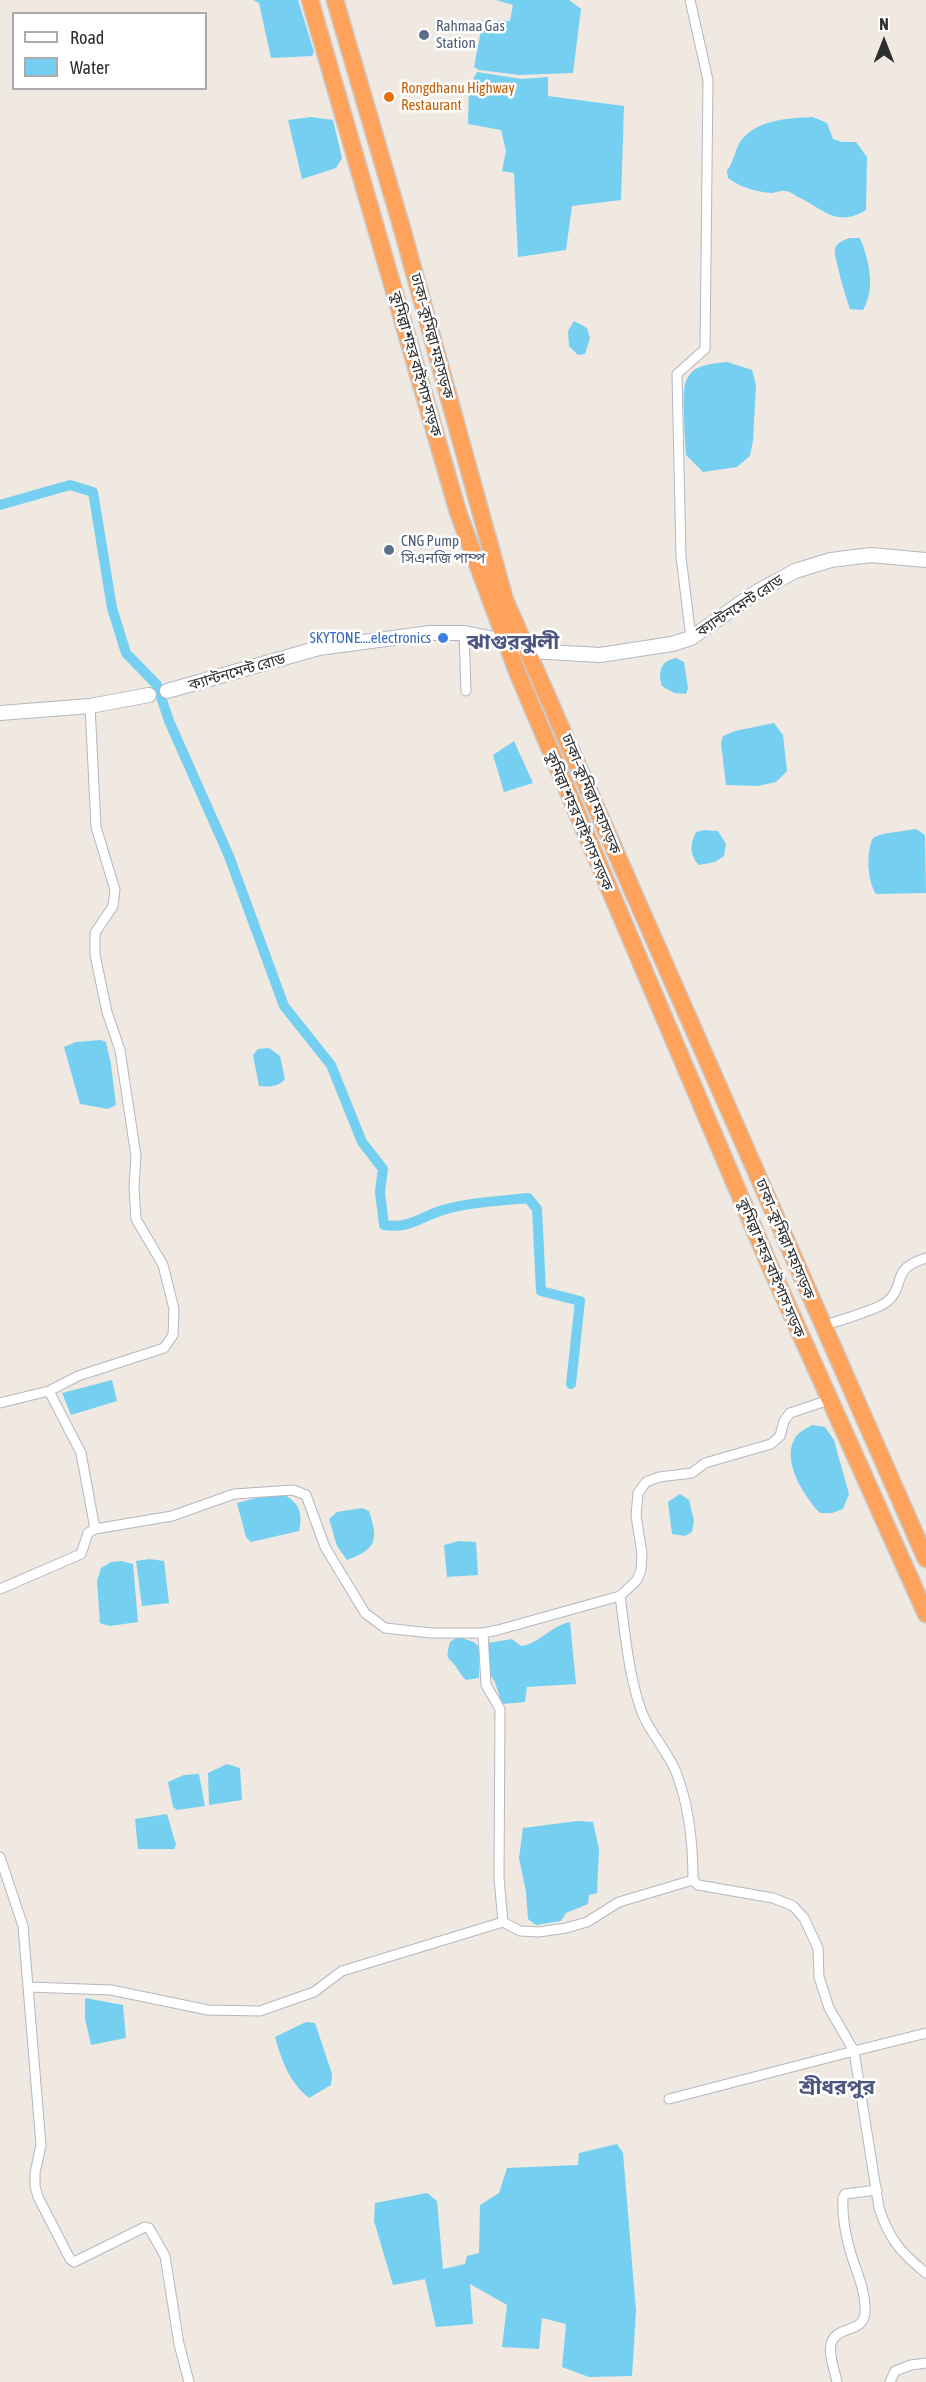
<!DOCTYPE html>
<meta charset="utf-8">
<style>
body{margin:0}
#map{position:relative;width:926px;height:2382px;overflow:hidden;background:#efe9e1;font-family:"Asap Condensed",sans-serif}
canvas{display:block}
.legend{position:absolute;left:12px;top:12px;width:195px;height:78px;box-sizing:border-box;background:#fff;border:2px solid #ababab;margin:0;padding:8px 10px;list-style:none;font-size:18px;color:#2e2e2e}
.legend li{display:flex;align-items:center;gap:12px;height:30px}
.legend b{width:30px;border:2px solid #ababab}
.north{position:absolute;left:854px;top:12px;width:60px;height:60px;-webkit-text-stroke:4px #fff;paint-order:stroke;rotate:0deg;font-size:16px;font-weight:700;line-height:24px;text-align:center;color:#2e2e2e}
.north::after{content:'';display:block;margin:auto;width:21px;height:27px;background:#2e2e2e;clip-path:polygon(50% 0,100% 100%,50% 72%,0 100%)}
</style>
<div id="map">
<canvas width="926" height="2382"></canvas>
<ul class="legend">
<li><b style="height:8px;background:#fff"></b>Road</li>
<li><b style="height:16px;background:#75cff0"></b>Water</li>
</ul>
<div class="north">N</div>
</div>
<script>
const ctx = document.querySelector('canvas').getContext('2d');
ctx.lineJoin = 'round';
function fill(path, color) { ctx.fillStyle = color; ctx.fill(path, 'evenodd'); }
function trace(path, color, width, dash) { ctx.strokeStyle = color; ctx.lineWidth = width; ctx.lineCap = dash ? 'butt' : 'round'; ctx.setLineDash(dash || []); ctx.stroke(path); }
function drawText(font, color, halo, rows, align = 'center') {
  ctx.font = font + ' "Asap Condensed","Noto Sans Bengali",sans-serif'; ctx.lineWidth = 5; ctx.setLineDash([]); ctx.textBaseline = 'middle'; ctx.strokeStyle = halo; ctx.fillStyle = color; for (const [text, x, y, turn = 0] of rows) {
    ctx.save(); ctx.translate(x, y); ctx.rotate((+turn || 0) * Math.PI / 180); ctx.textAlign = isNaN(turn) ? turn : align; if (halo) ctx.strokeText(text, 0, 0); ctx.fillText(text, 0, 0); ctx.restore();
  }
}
fill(new Path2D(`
 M253 0H298L314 52 312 56 271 58 259 3Z
 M496 0H569L581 9 573 73 520 75 479 70 474 67 483 20 510 21 513 5Z
 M477 72 522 79 548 77V96L624 106 621 200 572 206 566 250 518 257 514 173 502 171 506 151 501 130 468 124 469 87Z
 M311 117 333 120 342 158 336 168 302 179 288 120Z
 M813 117 827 123 833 139 842 142H856L867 157 866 210C836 228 824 209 798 197 795 195 789 191 785 191 781 190 776 193 772 193 756 192 740 187 728 178L727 171C735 160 735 146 744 137 761 119 791 118 813 117Z
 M850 238H860C869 260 876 289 863 310L850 309C847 302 833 253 835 249 837 242 844 240 850 238Z
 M574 321 587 328 590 338 585 354 578 355 569 346 568 331Z
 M727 362 752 370 756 385 753 440 750 456 737 467 703 472 686 455C685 440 684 426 684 412 682 374 688 365 727 362Z
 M676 658 684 662 688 688 686 694 674 693 662 686C658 672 660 661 676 658Z
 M774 723 783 735 787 771 776 782 758 786 726 785 721 743 723 736 735 731Z
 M514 741 533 783 504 792 493 755Z
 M916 829 925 835 926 893 876 894C867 881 866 852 873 838L882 834Z
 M704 830 718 831 726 844 724 856 715 862 699 865C689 855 690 844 696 832Z
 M101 1040 106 1042 111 1064 116 1105 108 1109 80 1104 64 1047 76 1042Z
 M269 1048 280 1056 285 1079C278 1087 269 1087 259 1086L253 1055 258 1049Z
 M112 1380 117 1401 71 1415 62 1393Z
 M812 1425 825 1427 834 1440 849 1494 843 1509 832 1513H820C805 1498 782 1462 794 1440 798 1432 805 1429 812 1425Z
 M680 1494 689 1500 694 1521 692 1532 685 1536 672 1534 668 1502Z
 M285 1495C300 1504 303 1514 299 1531L251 1542 246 1537 237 1503 256 1498Z
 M362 1508 369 1511C379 1541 376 1549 347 1560L337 1546 329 1519 337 1512Z
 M459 1541 476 1542 478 1575 447 1577 444 1545Z
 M149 1559 164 1561 169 1603 142 1606 136 1561Z
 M121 1561 133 1564 138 1622 110 1626 100 1623 97 1581 101 1568 111 1562Z
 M570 1622 576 1684 527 1687 525 1702 502 1704 495 1682 489 1673 488 1643 512 1639 521 1646C540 1644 548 1627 570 1622Z
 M458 1637 474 1642 479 1647V1678L466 1680C462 1676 460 1673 457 1668 448 1655 445 1662 450 1642Z
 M227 1764 240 1768 242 1800 209 1805 208 1773Z
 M199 1774 205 1806 177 1810 173 1807 168 1782 184 1775Z
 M167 1814 176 1845 174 1849H138L135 1819Z
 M577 1821 593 1822 599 1849 597 1893 589 1895 588 1904 566 1913 561 1921 536 1925 528 1919 526 1892 519 1858 523 1828Z
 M85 1998 123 2005 126 2038 91 2045 85 2018Z
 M306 2022 315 2023 332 2074 331 2085 309 2098C289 2082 282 2061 275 2037Z
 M617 2144 623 2153 636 2311 632 2376 589 2377 562 2367 566 2324 542 2318 539 2349 502 2347 507 2305 470 2284 473 2324 436 2327 425 2279 393 2285 374 2221 375 2203 427 2193 437 2201 443 2269 465 2264 467 2256 479 2253 480 2205 499 2193 507 2168 578 2165 579 2153Z`), '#75cff0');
trace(new Path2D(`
 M0 505 70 485 93 492 112 608 126 653 157 685 169 721 229 856 284 1006 331 1065 362 1142 383 1169 380 1192 384 1225C410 1229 420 1217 443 1210 470 1202 500 1201 528 1198L537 1209 541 1291 580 1301 571 1384`), '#75cff0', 10);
const street = new Path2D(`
 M690 0 708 80 705 349 677 374 681 557 691 638
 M464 633 466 691
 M822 1326C835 1322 880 1309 888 1301 907 1283 889 1270 926 1258
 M49 1391 81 1453 95 1529
 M0 1403 49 1391 78 1376 164 1348 173 1335 174 1309 163 1265 136 1219 134 1186 136 1156 120 1050 107 1012 95 955V933L113 906 115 890 96 827 90 706
 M0 1589 81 1554 88 1533 95 1529 172 1516 234 1494 293 1490 306 1495 325 1547 365 1613 385 1628 431 1633H483L498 1630 620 1596 637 1580 641 1570 642 1553 636 1516 638 1493 646 1482 659 1477 692 1473 705 1463 771 1444 780 1436 784 1421 790 1413 829 1400
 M620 1596C625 1632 628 1669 639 1704 646 1729 666 1748 676 1772 689 1805 693 1844 693 1880L698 1885 773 1898 793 1906 804 1918 818 1948 819 1977 829 2008 854 2051 669 2099
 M483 1633 486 1685 500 1709 499 1878 503 1922
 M0 1857 23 1926 41 2145 35 2173V2186L38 2197 70 2259 74 2262 145 2227 149 2228 165 2256 179 2344 189 2382
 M28 1987 111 1990 208 2010 260 2011 314 1992 342 1971 503 1922 520 1931 539 1932 566 1928 587 1922 619 1902 693 1880
 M926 2033 854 2051 879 2208C889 2239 901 2253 926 2273
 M837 2382C835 2371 827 2352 832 2341 840 2325 864 2333 865 2312 866 2292 857 2273 851 2254 846 2237 842 2216 843 2198L845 2194 877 2190
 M890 2382 895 2371 911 2365 926 2363`);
const secondary = new Path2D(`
 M167 691 319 648 430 633H464L505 641 529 651 600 655 672 644 691 638 755 593 795 571 831 560 871 555 926 560
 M0 713 90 706 149 695`);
const highway = new Path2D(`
 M310 0 458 512 518 674 769 1264 926 1614
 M335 0 401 225 505 600 926 1559`);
trace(street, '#b4b7c1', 11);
trace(secondary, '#b4b7c1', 16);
trace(highway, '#c9c9c9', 19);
trace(street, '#fff', 9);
trace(secondary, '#fff', 14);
trace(highway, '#ffa35c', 16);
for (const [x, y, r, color] of [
 [424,35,6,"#5c6f8a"],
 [389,97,6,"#e8710a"],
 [389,550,6,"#5c6f8a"],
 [443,638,6,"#3f7fe0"]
]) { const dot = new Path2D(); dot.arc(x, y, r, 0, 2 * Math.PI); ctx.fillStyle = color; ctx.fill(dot); trace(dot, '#fff', 2); }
drawText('15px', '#4e5e75', '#fff', [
 ["Rahmaa Gas",436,26],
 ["Station",436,43],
 ["CNG Pump",401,541],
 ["সিএনজি পাম্প",401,558]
], 'left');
drawText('15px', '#c56008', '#fff', [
 ["Rongdhanu Highway",401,88],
 ["Restaurant",401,105]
], 'left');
drawText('15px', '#2e2e2e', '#fff', [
 ["ঢাকা–কুমিল্লা মহাসড়ক",432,336,75],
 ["কুমিল্লা শহর বাইপাস সড়ক",416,364,74],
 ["ক্যান্টনমেন্ট রোড",740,606,-33],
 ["ক্যান্টনমেন্ট রোড",237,672,-16],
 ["ঢাকা–কুমিল্লা মহাসড়ক",591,794,67],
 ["কুমিল্লা শহর বাইপাস সড়ক",579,821,67],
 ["ঢাকা–কুমিল্লা মহাসড়ক",785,1239,67],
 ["কুমিল্লা শহর বাইপাস সড়ক",771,1268,67]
]);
drawText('15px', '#366cbe', '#fff', [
 ["SKYTONE....electronics",431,638]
], 'right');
drawText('bold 21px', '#4d5680', '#fff', [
 ["ঝাগুরঝুলী",513,642],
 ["শ্রীধরপুর",837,2087]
]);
</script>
